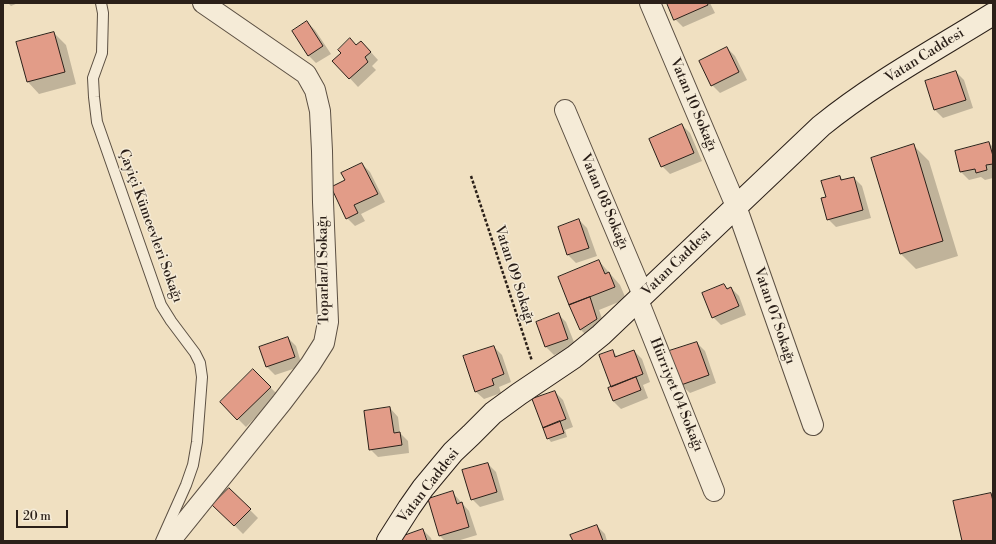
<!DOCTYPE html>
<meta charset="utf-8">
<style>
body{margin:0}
#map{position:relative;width:996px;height:544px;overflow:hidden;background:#f0e0c1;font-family:"Libre Bodoni",serif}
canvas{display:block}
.frame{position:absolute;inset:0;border:4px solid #2b2019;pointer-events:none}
.scale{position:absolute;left:16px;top:510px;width:52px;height:18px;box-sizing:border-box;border:2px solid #2b2019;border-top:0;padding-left:5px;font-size:12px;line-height:14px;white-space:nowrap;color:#2b2019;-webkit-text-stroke:3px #f5ebd7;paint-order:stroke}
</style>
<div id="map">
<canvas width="996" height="544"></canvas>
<div class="frame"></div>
<div class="scale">20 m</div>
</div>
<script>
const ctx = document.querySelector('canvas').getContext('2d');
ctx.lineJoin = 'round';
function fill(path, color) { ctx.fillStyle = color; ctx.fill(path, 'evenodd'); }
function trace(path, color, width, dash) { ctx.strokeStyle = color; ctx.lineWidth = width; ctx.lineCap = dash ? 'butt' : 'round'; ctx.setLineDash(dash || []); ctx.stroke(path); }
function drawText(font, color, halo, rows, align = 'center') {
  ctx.font = font + ' "Libre Bodoni",serif'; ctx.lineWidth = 3; ctx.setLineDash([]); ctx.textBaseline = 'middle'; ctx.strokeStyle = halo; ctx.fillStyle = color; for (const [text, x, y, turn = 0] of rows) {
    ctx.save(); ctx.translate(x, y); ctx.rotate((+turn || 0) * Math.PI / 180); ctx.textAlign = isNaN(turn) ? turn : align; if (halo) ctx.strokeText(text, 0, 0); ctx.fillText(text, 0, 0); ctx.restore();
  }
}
fill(new Path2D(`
 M8 3H18L11 6Z
 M668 3H710L715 13 683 27 675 19Z
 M307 22 315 30 331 54 316 63 308 55Z
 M54 33 66 45 76 84 39 94 28 82Z
 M357 46 369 50 378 60 372 66 376 70 358 87 334 61 342 53Z
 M727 48 735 56 747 80 720 93 712 85Z
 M956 72 964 80 973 108 943 118 935 110 926 82Z
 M682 125 690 133 702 161 670 174 662 166Z
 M989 143 993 147V178L985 180 981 177 969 180 961 172 956 152Z
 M914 146 929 161 958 256 916 269 901 254Z
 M362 164 370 172 385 202 361 214 365 221 355 226 347 218 346 181Z
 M840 177 844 181 854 178 862 186 871 218 836 227 828 219 827 197Z
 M579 220 587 228 597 256 576 263 568 255 559 228Z
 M599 261 620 285 626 299 599 310 605 327 589 338 581 330 559 278Z
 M724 285 728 289 731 288 739 296 746 315 721 325 713 317Z
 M558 314 566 322 576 347 554 355 546 347 537 322Z
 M288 338 296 346 302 366 275 375 267 367 260 347Z
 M697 343 705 351 716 383 690 393 681 385Z
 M494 347 502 355 511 382 499 387 501 393 484 399 475 391Z
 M612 351 618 357 634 351 642 359 650 382 643 385 648 398 621 409 613 401 612 387Z
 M253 370 278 395 246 427 221 402Z
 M555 392 563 400 573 427 565 430 567 437 551 442 548 438Z
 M390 408 398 417 400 433 408 441 409 453 378 457 370 449Z
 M488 464 496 472 504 500 480 507 472 499Z
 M229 489 258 518 243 534 214 505Z
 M452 492 469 511 477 535 457 541H445L440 536 429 499Z
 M597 526 605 534 607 541H574Z
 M423 530 431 538 432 541H396Z`), '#0003');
const building = new Path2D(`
 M667 3H707L708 5 674 20Z
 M307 21 323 46 308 56 292 31Z
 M54 32 65 72 27 82 16 42Z
 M350 38 356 45 361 41 371 52 365 57 368 62 349 79 332 61 341 53 338 50Z
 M727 47 739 72 711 86 699 61Z
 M956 71 966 100 934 110 925 81Z
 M682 124 694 153 661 167 649 139Z
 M989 142 993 156V164L986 165 987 170 976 173 975 169 960 172 955 151Z
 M914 144 943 241 900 254 871 158Z
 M362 163 378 194 354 205 358 213 346 219 331 187 345 180 341 173Z
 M840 176 841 180 854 177 863 210 827 220 821 198 826 197 821 181Z
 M579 219 589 248 567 255 558 227Z
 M599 260 605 274 609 272 615 287 569 305 558 277Z
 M724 284 727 289 731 287 739 306 712 318 702 293Z
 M590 297 597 319 580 330 569 305Z
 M559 313 568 339 545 347 536 322Z
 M288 337 295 357 266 367 259 347Z
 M697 342 709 375 681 385 669 351Z
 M494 346 504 374 492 379 494 385 475 392 463 356Z
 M613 350 615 357 634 350 643 374 611 387 599 355Z
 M253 369 271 387 237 420 220 402Z
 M636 377 641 390 613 401 608 388Z
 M555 391 566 419 543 428 532 399Z
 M390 407 394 433 400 432 402 445 369 450 364 411Z
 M560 421 564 433 547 439 543 428Z
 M488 463 497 492 471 500 462 470Z
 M229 488 251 509 234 526 212 505Z
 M453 491 457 504 462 502 469 527 439 536 428 499Z
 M991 493 993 501V541H962L953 501Z
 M597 525 603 541H573L570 535Z
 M423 529 427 541H395V539Z`);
fill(building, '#e29c88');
trace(building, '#2b2019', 1);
const lane = new Path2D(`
 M101 3 103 13 102 53 93 78 94 97 97 122 161 305 171 321 195 353 200 363 202 377 197 442 193 465 186 485 161 541`);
const street = new Path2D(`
 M650 3 736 206 813 425
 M565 110 643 295
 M638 300 714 491
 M170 541 282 402 310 365 324 343 328 322 323 202 322 151 320 111 315 90 306 74 203 3`);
const secondary = new Path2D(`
 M388 541 409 508 423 488 453 452 471 435 493 413 519 394 574 357 601 335 821 126C874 83 935 50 993 14`);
trace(lane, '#5c5043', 12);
trace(street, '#5c5043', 22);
trace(secondary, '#2b2019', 24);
trace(new Path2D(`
 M471 176 532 361`), '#2b2019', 2.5, [3, 2]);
trace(lane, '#f5ebd7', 10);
trace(street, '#f5ebd7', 20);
trace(secondary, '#f5ebd7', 22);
drawText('14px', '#2b2019', '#f5ebd7', [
 ["Vatan Caddesi",925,56,-32],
 ["Vatan 10 Sokağı",693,105,67],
 ["Vatan 08 Sokağı",604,202,67],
 ["Çayiçi Kümeevleri Sokağı",150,226,70],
 ["Vatan Caddesi",677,263,-44],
 ["Toparlar/1 Sokağı",324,270,-91],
 ["Vatan 09 Sokağı",514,275,72],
 ["Vatan 07 Sokağı",774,316,71],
 ["Hürriyet 04 Sokağı",676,395,68],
 ["Vatan Caddesi",429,486,-52]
]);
</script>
